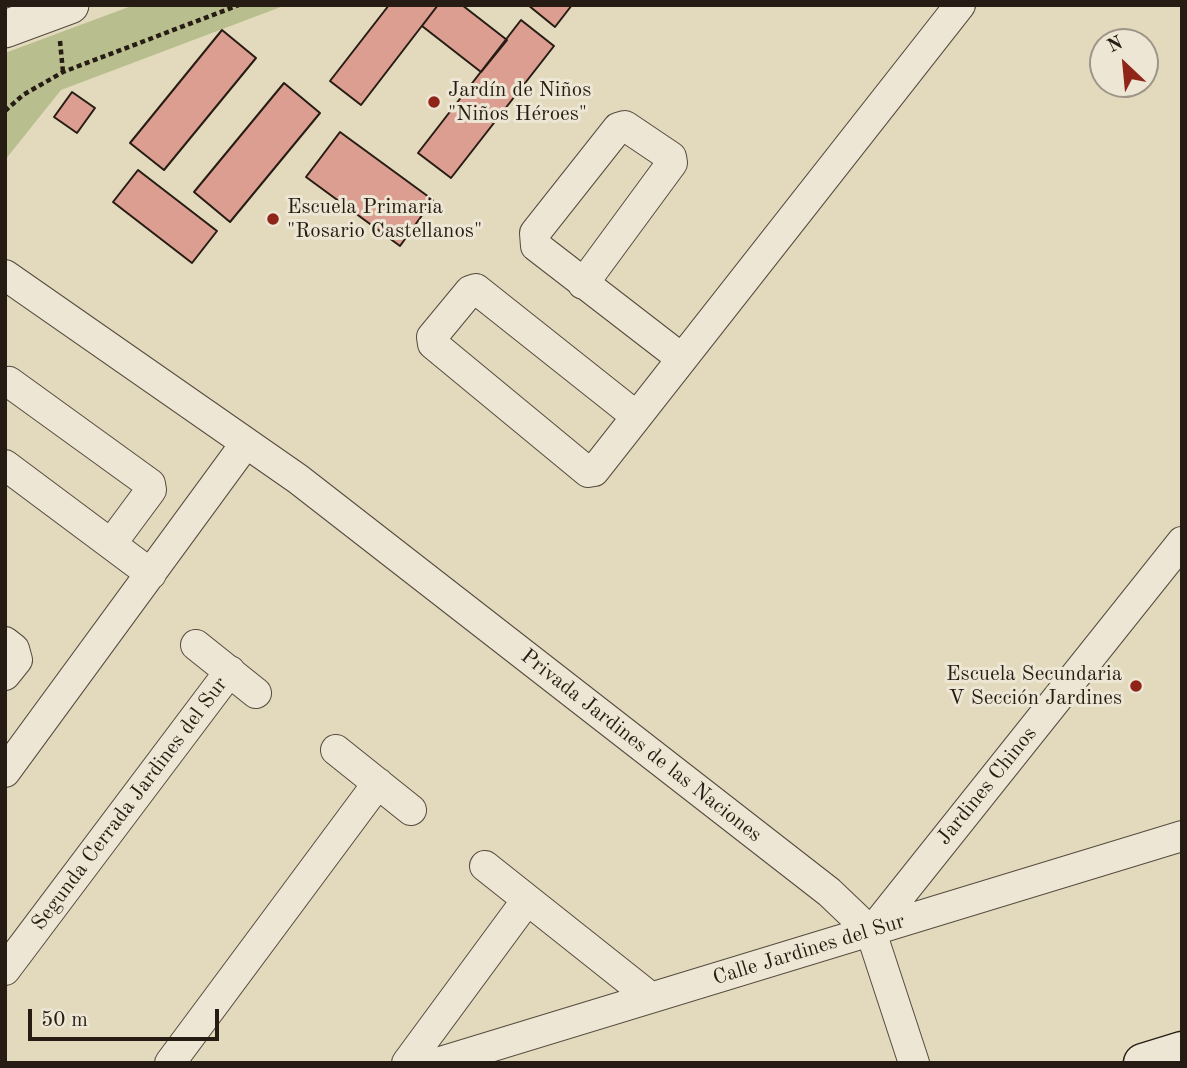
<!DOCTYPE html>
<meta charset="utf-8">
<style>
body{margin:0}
#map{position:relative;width:1187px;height:1068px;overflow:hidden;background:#e3d9bd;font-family:"Old Standard TT",serif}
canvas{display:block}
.frame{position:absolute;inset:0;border:7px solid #261c13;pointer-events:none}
.north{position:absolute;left:1089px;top:28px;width:70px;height:70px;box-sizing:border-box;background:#ede6d4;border:2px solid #9d9587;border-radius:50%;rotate:334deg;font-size:19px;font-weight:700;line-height:28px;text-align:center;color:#261c13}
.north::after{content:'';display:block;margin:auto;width:24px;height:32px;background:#8f2418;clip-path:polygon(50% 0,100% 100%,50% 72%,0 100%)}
.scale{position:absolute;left:28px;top:1009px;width:191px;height:32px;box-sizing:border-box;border:4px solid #261c13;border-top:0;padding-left:9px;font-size:21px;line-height:24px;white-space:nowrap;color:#261c13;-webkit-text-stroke:5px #ede6d4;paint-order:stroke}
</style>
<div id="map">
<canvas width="1187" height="1068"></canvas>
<div class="frame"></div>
<div class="north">N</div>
<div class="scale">50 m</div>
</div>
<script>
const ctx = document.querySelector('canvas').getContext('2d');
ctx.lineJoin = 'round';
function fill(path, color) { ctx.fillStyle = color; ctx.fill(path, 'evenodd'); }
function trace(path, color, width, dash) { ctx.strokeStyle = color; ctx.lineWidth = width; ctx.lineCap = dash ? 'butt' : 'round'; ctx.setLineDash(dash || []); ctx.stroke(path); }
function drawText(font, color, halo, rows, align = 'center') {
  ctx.font = font + ' "Old Standard TT",serif'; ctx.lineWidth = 6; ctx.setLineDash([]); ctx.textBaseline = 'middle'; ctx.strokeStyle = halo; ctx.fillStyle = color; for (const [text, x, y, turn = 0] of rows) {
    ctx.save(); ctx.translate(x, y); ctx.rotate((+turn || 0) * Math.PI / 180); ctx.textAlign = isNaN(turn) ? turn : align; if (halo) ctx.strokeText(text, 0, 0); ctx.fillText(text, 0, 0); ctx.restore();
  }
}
fill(new Path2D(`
 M134 5H286L61 90 5 160V53Z`), '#b8be8e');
const building = new Path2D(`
 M389 5H438L361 105 330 81Z
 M438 5H462L507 40 481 72 422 26Z
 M528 5H572L555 27Z
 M521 20 554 46 451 178 418 153Z
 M222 30 256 58 164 170 130 143Z
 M284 83 320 113 230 222 194 192Z
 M72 92 95 108 77 133 54 117Z
 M340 132 433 200 400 246 306 177Z
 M138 170 217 231 192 263 113 202Z`);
fill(building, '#db9e90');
trace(building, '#261c13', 2);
const minor = new Path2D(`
 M5 275 298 479 829 892 871 932 914 1063
 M583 284 672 163 671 157 625 126 618 128 535 233 536 246 681 358
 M5 384 9 382 150 484 151 490 111 544
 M636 416 476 289 470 291 432 337 433 344 588 472 594 471 960 5
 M5 465 151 574
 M5 642 14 649 17 660 5 675
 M196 645 256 693
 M336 750 411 810
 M5 772 246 443
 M485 866 650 997
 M871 932 1182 542
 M5 970 230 671
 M170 1063 378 783
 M407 1063 527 900
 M437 1063 1182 836`);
const tertiary = new Path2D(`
 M5 29 70 5`);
const secondary = new Path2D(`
 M1143 1063 1182 1051`);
trace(minor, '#554b3e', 32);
trace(tertiary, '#554b3e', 39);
trace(secondary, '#261c13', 41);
trace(new Path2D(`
 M60 41 63 72
 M5 111 23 95 63 72 239 5`), '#261c13', 4.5, [5, 3.5]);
trace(minor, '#ede6d4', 30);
trace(tertiary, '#ede6d4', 37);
trace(secondary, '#ede6d4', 38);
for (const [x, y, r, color] of [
 [434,102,7,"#8f2418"],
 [273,219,7,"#8f2418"],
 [1136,686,7,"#8f2418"]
]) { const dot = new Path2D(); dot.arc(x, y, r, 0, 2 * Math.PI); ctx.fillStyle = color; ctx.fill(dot); trace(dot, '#ede6d4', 2.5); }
drawText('21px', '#261c13', '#ede6d4', [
 ["Jardín de Niños",448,90],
 ["\"Niños Héroes\"",448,114],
 ["Escuela Primaria",287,207],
 ["\"Rosario Castellanos\"",287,231],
 ["Escuela Secundaria",1122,674,"right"],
 ["V Sección Jardines",1122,698,"right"]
], 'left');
drawText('21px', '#261c13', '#ede6d4', [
 ["Privada Jardines de las Naciones",641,746,38],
 ["Jardines Chinos",987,786,-51],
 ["Segunda Cerrada Jardines del Sur",130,804,-53],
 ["Calle Jardines del Sur",809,950,-17]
]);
</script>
